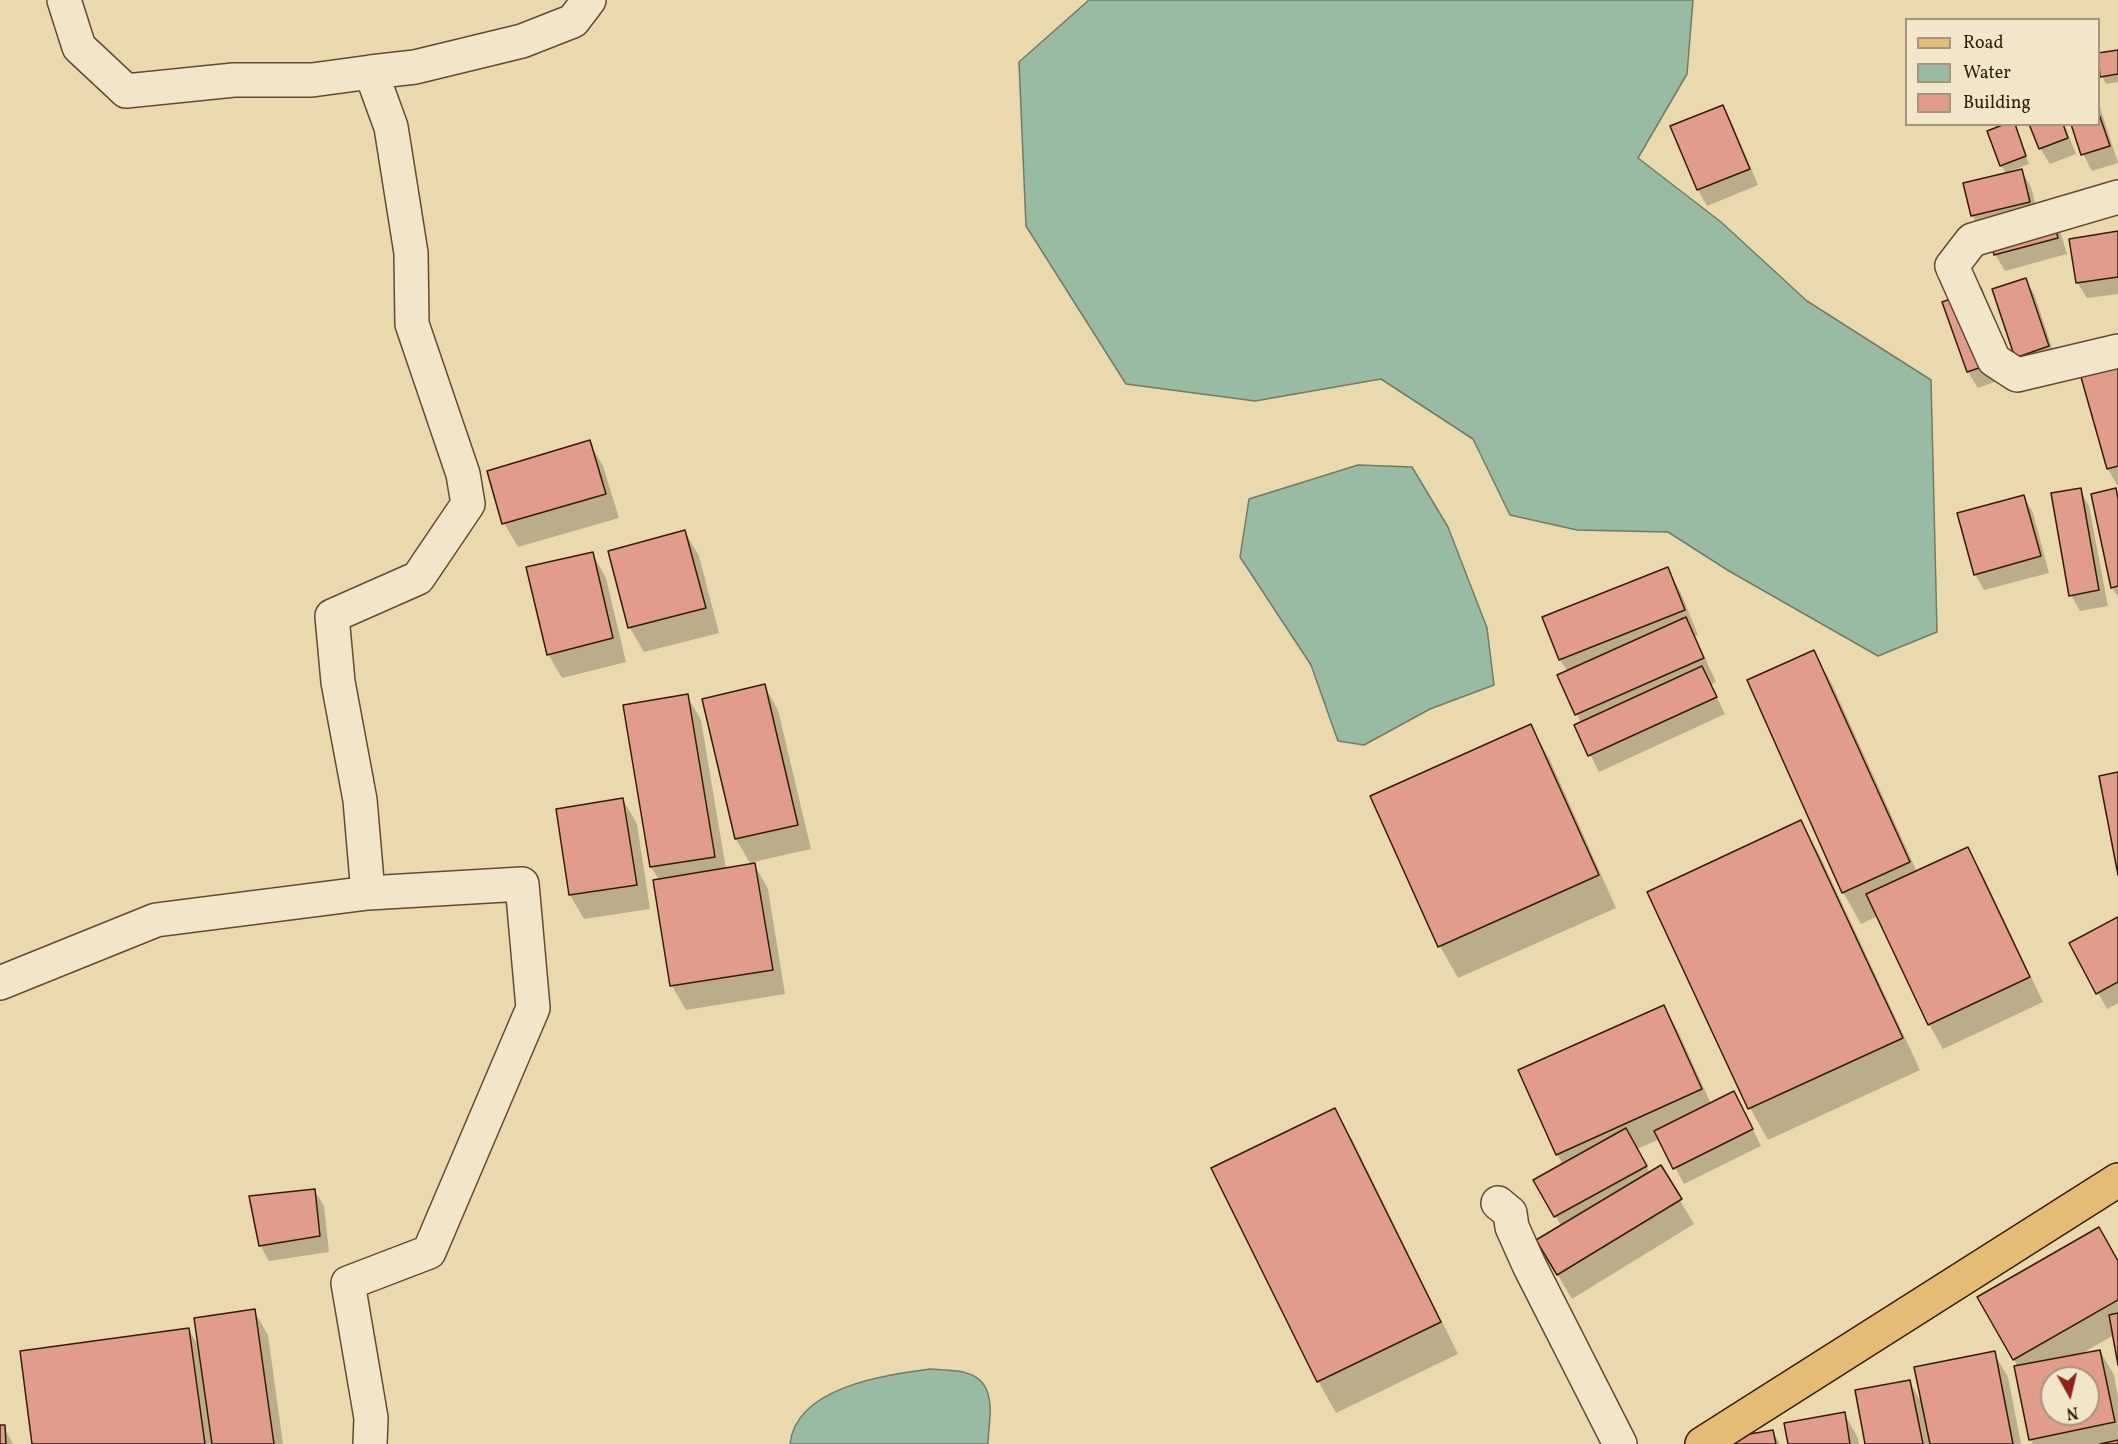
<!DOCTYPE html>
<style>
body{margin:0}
#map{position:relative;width:2118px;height:1444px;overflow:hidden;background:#ead9ac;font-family:Vollkorn,serif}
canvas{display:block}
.legend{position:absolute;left:1905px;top:18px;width:195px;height:108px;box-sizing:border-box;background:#f1e6c9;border:2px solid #a6957c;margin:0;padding:8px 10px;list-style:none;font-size:18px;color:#351c08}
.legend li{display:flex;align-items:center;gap:12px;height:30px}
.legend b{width:30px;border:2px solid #a6957c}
.north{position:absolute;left:2040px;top:1366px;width:60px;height:60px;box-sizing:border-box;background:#f1e6c9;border:2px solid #a6957c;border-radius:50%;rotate:172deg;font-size:16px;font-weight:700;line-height:24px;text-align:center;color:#351c08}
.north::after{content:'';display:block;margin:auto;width:21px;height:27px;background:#8f2418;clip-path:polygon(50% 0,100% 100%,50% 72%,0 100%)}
</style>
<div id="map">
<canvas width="2118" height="1444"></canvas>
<ul class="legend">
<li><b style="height:8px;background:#e5bc76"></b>Road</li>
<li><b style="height:16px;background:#99bba4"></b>Water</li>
<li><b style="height:16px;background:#e19c8b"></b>Building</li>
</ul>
<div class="north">N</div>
</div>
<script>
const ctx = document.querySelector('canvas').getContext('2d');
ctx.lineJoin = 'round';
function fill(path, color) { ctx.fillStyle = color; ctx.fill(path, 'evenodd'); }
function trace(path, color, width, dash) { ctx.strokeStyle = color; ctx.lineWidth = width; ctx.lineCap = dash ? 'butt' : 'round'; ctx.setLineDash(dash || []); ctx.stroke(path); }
const water = new Path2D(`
 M1089 0H1693L1687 74 1638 158 1721 222 1807 301 1931 380 1937 632 1878 656 1729 571 1668 532 1577 530 1510 515 1473 439 1381 379 1255 401 1126 384 1026 226 1019 62Z
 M1358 465 1412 467 1448 527 1487 628 1494 685 1430 709 1364 745 1338 741 1311 665 1240 557 1249 499Z
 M930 1369C960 1371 988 1369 990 1406 991 1418 988 1432 988 1444H790C796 1387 885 1375 930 1369Z`);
fill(water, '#99bba4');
trace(water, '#717b66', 1.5);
fill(new Path2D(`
 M2118 52V82L2106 84 2102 76Z
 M2098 101 2118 163 2092 171 2083 154 2098 124Z
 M1723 107 1732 123 1758 185 1707 206 1698 190 1672 127Z
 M2031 124H2064L2076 154 2050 164 2040 148Z
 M2017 131 2029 164 2008 172V174L2022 171 2031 187 2037 211 2058 224 2067 254 2005 271 1972 215 2007 175 2001 165Z
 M2118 233V294L2087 298 2077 282Z
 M2026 280 2035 296 2057 363 2016 357Z
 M1981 290 1990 306 2014 375 1978 388 1968 372 1944 303Z
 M2118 360V485H2117L2108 469Z
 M589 442 603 466 619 518 518 547 504 523Z
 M2080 490 2089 506 2108 606 2080 611 2071 595Z
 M2115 490 2118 495V597L2112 587Z
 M2024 497 2033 513 2049 573 1984 590 1975 574Z
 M685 532 699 556 719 633 644 652 630 628 609 552Z
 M592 553 606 578 626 662 562 678 548 654Z
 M1667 568 1681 593 1698 635 1695 636 1716 682 1711 685 1725 714 1599 772 1576 726 1581 723 1559 676 1568 672 1560 660 1544 618Z
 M1814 652 1832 684 1917 872 1968 849 1982 873 2043 1002 1943 1049 1929 1024 1878 916 1861 924 1843 892Z
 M764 685 778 710 811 849 753 862 768 889 785 994 686 1010 672 986 654 881 659 880 651 867 687 696 701 720 726 869 751 865 736 839 703 700Z
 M1530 726 1549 758 1616 908 1458 978 1440 946 1372 796Z
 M623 800 637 824 650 909 584 919 570 895 558 810Z
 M1801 822 1819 854 1920 1070 1768 1140 1750 1108Z
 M2118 918V1003L2107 1009 2098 993Z
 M1664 1007 1678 1031 1711 1104 1743 1109 1761 1146 1684 1184 1660 1139 1637 1149 1650 1173 1660 1167 1694 1224 1572 1299 1552 1265 1562 1227 1535 1181 1563 1165 1557 1154Z
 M1335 1110 1353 1141 1458 1354 1336 1413 1318 1381Z
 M314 1190 324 1206 329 1252 269 1261 260 1245Z
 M2118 1264V1356L2114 1335 2079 1355 2100 1351 2114 1375 2118 1397V1444H2033L2030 1439 2018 1367 1979 1297ZM2052 1378H2088V1414H2052Z
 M254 1311 268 1335 283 1444H34L189 1330 200 1349Z
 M1994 1353 2008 1377 2021 1444H1867L1909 1381 1923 1405Z
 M1844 1413 1858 1438 1859 1444H1790Z
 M0 1427H4L13 1444H0Z
 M1773 1432 1780 1444H1717Z`), '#0003');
const building = new Path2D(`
 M2118 50V74L2100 77 2098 53Z
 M1723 105 1750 169 1697 190 1670 126Z
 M2098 111 2110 146 2081 155 2071 124H2098Z
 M2005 124H2015L2026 156 2000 166 1987 131Z
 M2029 124H2063L2068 138 2039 149Z
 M2022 169 2030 202 1971 216 1963 183Z
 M2050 206 2058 238 1994 255 1986 224Z
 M2118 231V277L2076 283 2069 239Z
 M2026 278 2049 346 2015 358 1992 289Z
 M1981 288 2006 359 1967 372 1942 302Z
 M2118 359V466L2107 469 2079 370Z
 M590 440 606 494 502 524 487 471Z
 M2081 488 2099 590 2069 596 2051 493Z
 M2116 488 2118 499V586L2111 588 2091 494Z
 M2024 495 2041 556 1974 575 1957 513Z
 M685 530 706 608 628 628 608 551Z
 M593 552 613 638 547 655 526 567Z
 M1668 567 1685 610 1559 660 1542 617Z
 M1686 617 1704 658 1575 715 1557 675Z
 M1814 650 1910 862 1842 893 1747 680Z
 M1702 666 1717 697 1588 756 1574 725Z
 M765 684 798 825 735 839 702 699Z
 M688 694 715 857 650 867 623 705Z
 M1531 724 1599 875 1438 947 1370 796Z
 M2118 772V875L2099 776Z
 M623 798 637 885 569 895 556 809Z
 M1801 820 1903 1038 1748 1109 1647 892Z
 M1968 847 2030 977 1928 1025 1866 894Z
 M755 863 773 970 670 986 653 880Z
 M2118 917V982L2096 994 2069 943Z
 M1664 1005 1702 1089 1556 1155 1518 1070Z
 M1734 1091 1753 1129 1673 1169 1654 1131Z
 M1335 1108 1441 1322 1317 1382 1211 1168Z
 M1626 1128 1647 1166 1554 1217 1533 1180Z
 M1661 1165 1682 1199 1557 1275 1536 1240Z
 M315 1189 320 1236 259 1246 249 1196Z
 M2099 1227 2118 1261V1300L2013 1360 1977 1297Z
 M255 1309 274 1444H212L194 1318Z
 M2118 1313V1365L2109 1315Z
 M189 1328 205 1444H32L20 1351Z
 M2100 1350 2115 1422 2029 1440 2014 1366ZM2052 1378H2088V1414H2052Z
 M1995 1351 2013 1444H1930L1914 1367Z
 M1910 1380 1923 1444H1865L1855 1390Z
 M1845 1412 1850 1444H1788L1784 1423Z
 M0 1425H5L6 1444H0Z
 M1773 1430 1776 1444H1716L1715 1440Z
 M2118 1440V1444H2100Z`);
fill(building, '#e19c8b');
trace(building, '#351c08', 1.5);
const minor = new Path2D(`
 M64 0 79 47 126 91 234 80H312L371 72 391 127 411 253 412 324 463 474 468 504 418 578 332 616 338 682 360 800 368 893
 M371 72 415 67 522 41 573 21 589 0
 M2118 197 1972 240 1952 266 1994 360 2017 375 2118 351
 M0 983 156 920 368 893 522 884 533 1008 429 1252 348 1283 371 1418 370 1444
 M1498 1203 1510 1213 1512 1227 1529 1265 1620 1444`);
const primary = new Path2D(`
 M1702 1444 2118 1180`);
trace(minor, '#624b31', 36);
trace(primary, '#351c08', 36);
trace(minor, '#f1e6c9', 33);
trace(primary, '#e5bc76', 33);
</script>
